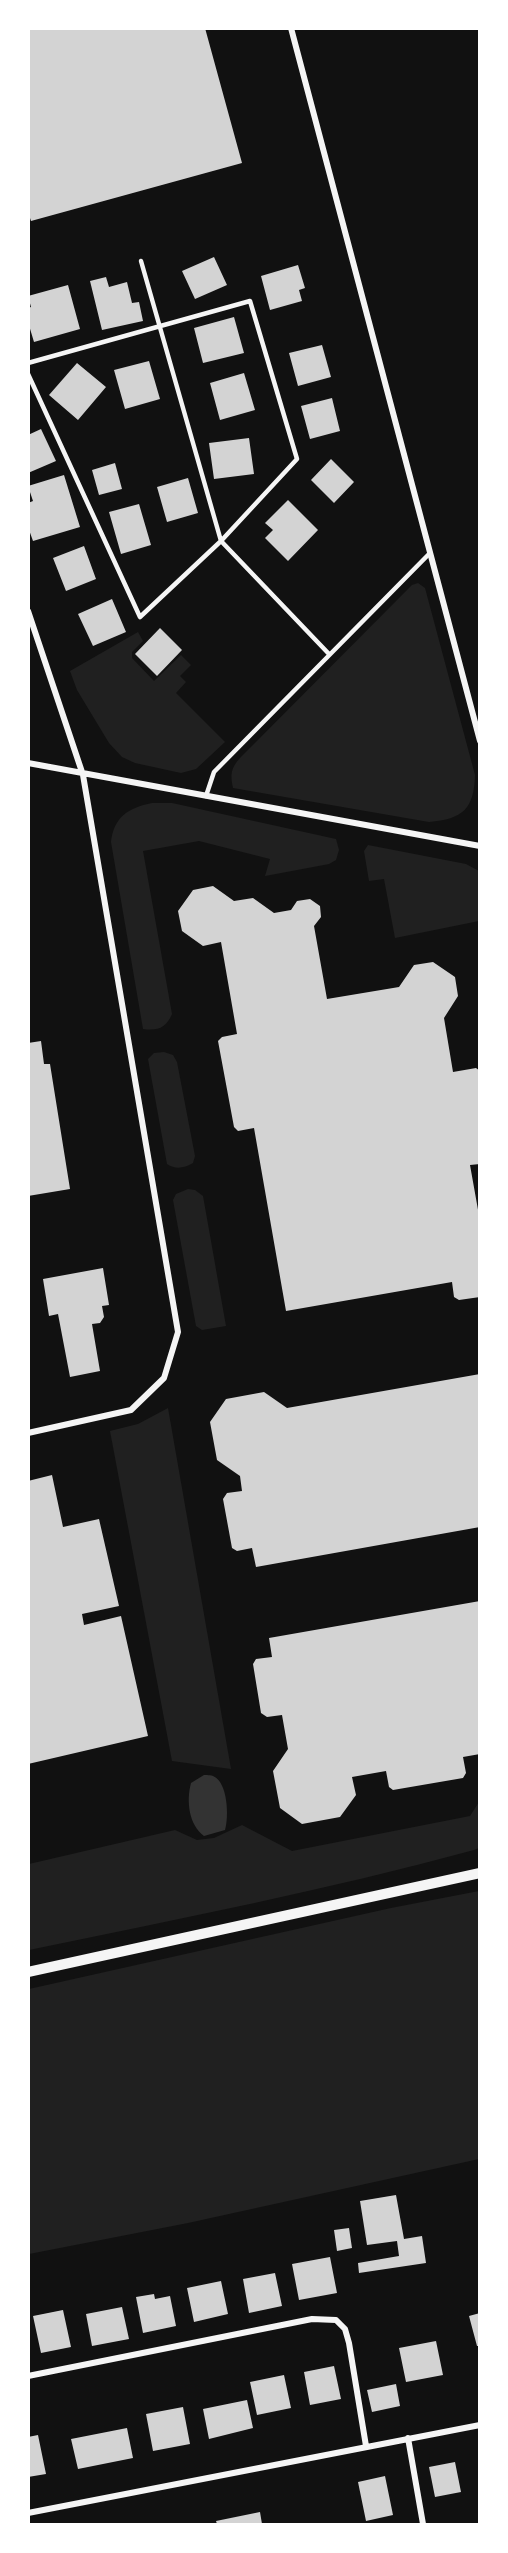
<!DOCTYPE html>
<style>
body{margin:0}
#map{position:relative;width:508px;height:2553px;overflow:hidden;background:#111;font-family:"Space Grotesk",sans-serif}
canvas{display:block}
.frame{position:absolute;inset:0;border:30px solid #fff;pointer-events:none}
</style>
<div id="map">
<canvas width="508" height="2553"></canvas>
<div class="frame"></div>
</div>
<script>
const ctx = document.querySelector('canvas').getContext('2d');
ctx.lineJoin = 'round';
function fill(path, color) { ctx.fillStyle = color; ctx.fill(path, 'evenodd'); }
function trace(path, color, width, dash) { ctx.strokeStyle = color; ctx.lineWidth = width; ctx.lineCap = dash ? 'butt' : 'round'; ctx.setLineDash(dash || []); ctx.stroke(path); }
fill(new Path2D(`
 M418 583 425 588 475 775C474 809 463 819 429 822L233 788C230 774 231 768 240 758L412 585Z
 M138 632 143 641 132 652V658L154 681 181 655 191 665 180 676 186 682 176 693 225 742 196 769 181 773 135 763 122 757 109 743 77 690 70 671Z
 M152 803H172L336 839 339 850 336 860 329 864 265 876 270 859 199 841 143 851 172 1014C166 1028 158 1031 143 1029L111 842C114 817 128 808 152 803Z
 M368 845 466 864 479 871V921L395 938 384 879 369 881 364 851Z
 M164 1052 173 1055 177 1062 195 1156 193 1163C184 1168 176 1170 167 1164L148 1059 154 1053Z
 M188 1189 195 1190 203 1196 226 1326 202 1330 196 1326 173 1200 176 1194Z
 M168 1408 231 1769 172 1761 110 1431 138 1424Z
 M479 1802V1848L474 1850C327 1890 178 1919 29 1950V1864L175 1830 197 1840 214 1838 242 1825 292 1851 470 1816Z
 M479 1891V2159L188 2223 29 2254V1989L391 1908Z`), '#202020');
fill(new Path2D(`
 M204 1775C205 1775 212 1775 213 1776 228 1782 229 1817 225 1830L204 1836C189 1825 186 1801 191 1783Z`), '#333');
fill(new Path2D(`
 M28 28H205L242 163 31 221 28 212Z
 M214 257 227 285 195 299 182 271Z
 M298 265 305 288 299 290 302 301 270 310 261 276Z
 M106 277 109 287 127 282 132 303 139 302 143 321 102 330 90 281Z
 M68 285 80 329 34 342 28 322V308L31 307 28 296Z
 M234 317 244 353 203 363 194 328Z
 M322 345 331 377 298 386 289 353Z
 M149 361 160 399 125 409 114 370Z
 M77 363 106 387 78 420 49 395Z
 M244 373 255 410 220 420 210 383Z
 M332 398 340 431 310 439 301 406Z
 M41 429 56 461 28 473V435Z
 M249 438 254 474 214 479 209 443Z
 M331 459 354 482 334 503 311 480Z
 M115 463 122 489 99 495 92 470Z
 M64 475 80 527 33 541 28 527V503L33 501 28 486Z
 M188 478 198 513 167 522 157 487Z
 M288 500 318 530 288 561 265 538 273 530 265 523Z
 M139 504 151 545 121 554 109 512Z
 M84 546 96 579 66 591 53 558Z
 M112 599 126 632 93 646 78 614Z
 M160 628 182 650 157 676 135 654Z
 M213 886 234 901 253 898 274 913 291 910 297 901 310 899 320 906 321 917 314 926 327 999 399 987 414 965 433 962 455 977 458 996 444 1018 453 1072 476 1068 480 1071V1164L470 1165 480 1221V1297L459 1300 454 1297 452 1282 286 1311 254 1128 238 1131 234 1127 218 1041 222 1037 237 1034 221 942 203 946 182 931 178 911 193 890Z
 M41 1041 44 1064H50L70 1189 28 1196V1043Z
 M103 1268 109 1305 102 1306 104 1317 100 1323 92 1324 100 1371 70 1377 58 1314 49 1316 43 1279Z
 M480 1374V1527L256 1567 252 1548 237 1551 232 1548 223 1499 227 1493 242 1491 240 1476 217 1460 210 1422 226 1399 264 1392 287 1408Z
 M52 1475 63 1527 99 1519 119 1606 82 1614 84 1625 121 1616 148 1736 28 1764V1481Z
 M480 1601V1754L463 1757 466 1773 463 1778 393 1790 389 1787 386 1771 352 1777 356 1795 340 1817 302 1824 280 1808 273 1771 288 1749 282 1715 267 1717 261 1713 253 1664 256 1659 272 1657 269 1638Z
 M396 2195 404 2239 422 2236 426 2263 359 2273 358 2263 399 2256 397 2241 367 2245 360 2201Z
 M349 2228 352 2248 337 2251 334 2230Z
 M330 2257 337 2293 299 2300 292 2264Z
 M275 2273 282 2306 249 2313 243 2279Z
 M221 2281 228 2314 194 2322 187 2288Z
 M154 2294 155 2299 170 2296 176 2326 143 2333 136 2297Z
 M122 2307 129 2339 92 2346 86 2314Z
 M63 2310 71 2347 41 2353 33 2316Z
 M480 2313V2346H477L469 2316Z
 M436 2341 443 2375 406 2382 399 2348Z
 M334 2366 341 2399 310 2405 304 2372Z
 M284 2375 291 2408 257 2415 250 2382Z
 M396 2384 400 2406 372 2412 367 2390Z
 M247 2400 253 2428 209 2439 203 2409Z
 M183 2407 190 2444 153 2451 146 2414Z
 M127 2428 133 2458 78 2469 71 2439Z
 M38 2435 46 2474 28 2477V2437Z
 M455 2462 461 2492 435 2497 429 2467Z
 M385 2476 393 2515 366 2521 358 2482Z
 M260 2512 262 2524H217L216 2521Z`), '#d3d3d3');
trace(new Path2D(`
 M141 261 221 541 329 654
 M28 363 250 301 297 459 221 541 140 617 28 374
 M206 796 214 772 430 553`), '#f5f5f5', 4.5);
trace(new Path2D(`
 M291 28 480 741
 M28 611 83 775 178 1332 164 1378 131 1410 28 1433
 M28 763 480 846
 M28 2376 312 2319 336 2320 345 2329 349 2343 366 2446
 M408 2438 423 2524
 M28 2513 480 2425`), '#f5f5f5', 6);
trace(new Path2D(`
 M28 1972 480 1873`), '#f5f5f5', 10);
</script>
